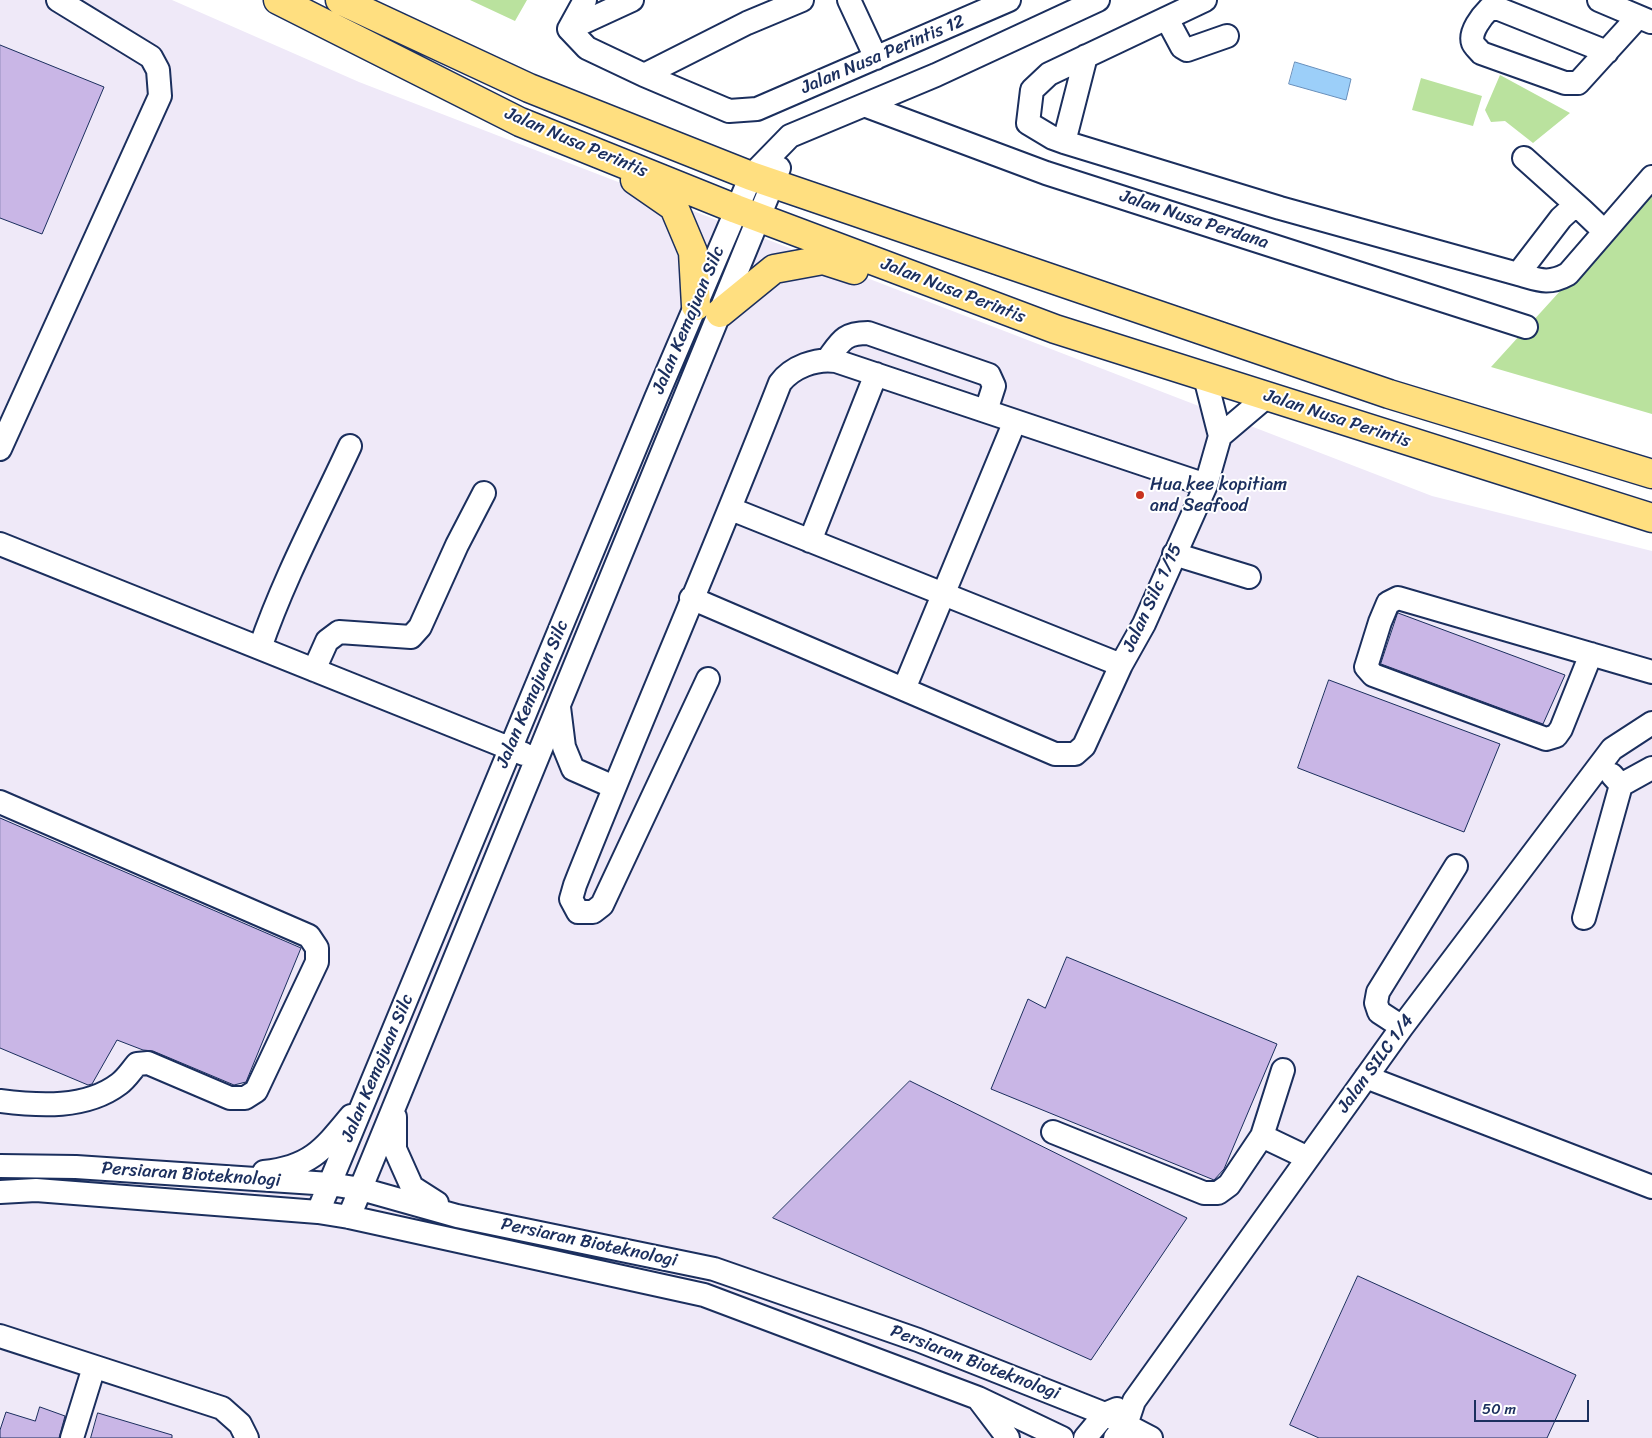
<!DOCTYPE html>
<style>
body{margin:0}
#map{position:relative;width:1652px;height:1438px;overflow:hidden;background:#fff;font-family:Sriracha,sans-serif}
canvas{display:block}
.scale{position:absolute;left:1474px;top:1400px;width:115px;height:22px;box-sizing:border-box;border:2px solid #1b2f5e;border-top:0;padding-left:6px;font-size:15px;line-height:18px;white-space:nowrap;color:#1b2f5e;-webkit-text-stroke:4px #fff;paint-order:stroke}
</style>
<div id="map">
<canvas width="1652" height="1438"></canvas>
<div class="scale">50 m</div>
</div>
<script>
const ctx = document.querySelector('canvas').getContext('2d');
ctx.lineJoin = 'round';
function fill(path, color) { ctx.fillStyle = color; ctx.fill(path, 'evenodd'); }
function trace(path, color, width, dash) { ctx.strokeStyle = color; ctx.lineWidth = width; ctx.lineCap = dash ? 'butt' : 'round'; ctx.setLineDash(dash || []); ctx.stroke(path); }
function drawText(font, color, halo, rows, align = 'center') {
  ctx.font = font + ' Sriracha,sans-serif'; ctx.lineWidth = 4; ctx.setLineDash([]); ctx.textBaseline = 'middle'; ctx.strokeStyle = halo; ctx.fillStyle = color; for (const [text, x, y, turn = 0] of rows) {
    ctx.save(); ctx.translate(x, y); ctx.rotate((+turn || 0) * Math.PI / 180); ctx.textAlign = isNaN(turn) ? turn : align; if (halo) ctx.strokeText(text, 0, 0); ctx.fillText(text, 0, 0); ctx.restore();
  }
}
fill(new Path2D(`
 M0 0H172L359 82 1432 496 1652 551V1438H0Z`), '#efe9f8');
fill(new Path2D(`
 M470 0H527L515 21Z
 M1500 75 1570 113 1533 143 1505 121 1491 122 1485 110Z
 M1421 78 1482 96 1473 126 1412 110Z
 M1652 190V414L1491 367Z`), '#bae29e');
const water = new Path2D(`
 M1295 62 1351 79 1346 100 1289 84Z`);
fill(water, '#9ccff9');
trace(water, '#688fbb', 1);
const building = new Path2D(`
 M0 45 104 87 42 234 0 218Z
 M1398 613 1565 675 1543 724 1381 664Z
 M1329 680 1500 744 1464 832 1298 768Z
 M0 818 301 948 246 1082 234 1085 153 1051 143 1050 117 1040 92 1084 88 1085 0 1048Z
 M1067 957 1277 1044 1224 1169 1214 1180 991 1089 1028 999 1045 1008Z
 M910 1081 1187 1218 1091 1360 773 1218Z
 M1358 1276 1576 1375 1547 1438H1319L1290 1425Z
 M40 1407 65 1416 59 1438H0V1430L6 1412 35 1421Z
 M98 1413 172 1435V1438H91Z`);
fill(building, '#c9b6e6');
trace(building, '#1b2f5e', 1);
const minor = new Path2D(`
 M849 0 876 58
 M1205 0 1049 74 1032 90 1028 123 1053 138 1064 142 1280 208 1518 274 1561 218 1572 208 1582 210 1604 231
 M1599 0 1651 22
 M1167 19 1182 47 1187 50 1227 36
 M569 29 587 48 644 75 729 111 757 109 1009 0
 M569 29 632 0
 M569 29 585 0
 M1607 52 1499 9H1489C1482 16 1469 32 1473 43 1474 46 1479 50 1481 53L1565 83H1578L1638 17
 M644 75 747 23 802 0
 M864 105 1046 173 1526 327
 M1064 142 1086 56
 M1524 158 1582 210
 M1518 274C1539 280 1548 285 1568 274L1652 177
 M828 359C841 341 844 333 868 333L989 375 994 386 986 411
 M1220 436 1266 397
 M0 449 160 96 158 70 151 57 58 0
 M731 509 1121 665
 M810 541 876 374
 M0 544 524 754
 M1174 554 1249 577
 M691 598 1055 754H1075L1084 746 1121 665 1144 624 1206 485 1220 436 1205 377
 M260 648C284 578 319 513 350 446
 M1591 654 1561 729 1556 736 1546 739 1373 675 1366 667 1380 622 1388 603 1398 598 1652 672
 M314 670 327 641 339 632 411 637 420 627 457 545 484 493
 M708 679 602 905 593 912H578L571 899 575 885C642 717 714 552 780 383 792 367 816 358 836 361L1206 485
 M904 689 1015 421
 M559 707 564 747 573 769 614 787
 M1612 775 1621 785 1652 768
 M0 802 309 936 317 948V962L256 1091 245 1098H230L148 1063 137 1064C131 1071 126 1079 119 1084 86 1109 39 1106 0 1101
 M1584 918 1621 785
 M1402 1027 1379 1012 1376 1003 1378 992 1456 866
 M1283 1070 1262 1136 1308 1158
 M1366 1077 1652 1187
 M395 1117V1149L412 1187 437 1203
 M1053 1132 1204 1193H1218L1229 1185 1262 1136
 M0 1166 76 1167 330 1184 361 1189 457 1216 714 1269 918 1340 1105 1414 1151 1438
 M264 1172C310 1167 323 1150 351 1116
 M0 1192 36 1190 318 1212 349 1217 704 1295 978 1398 1062 1438
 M318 1212 656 398 751 176 790 136 936 75 1098 0
 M349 1217 779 168
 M0 1336 222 1408 240 1424 247 1438
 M980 1401 1008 1438
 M72 1438 94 1367
 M1085 1438 1105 1414 1117 1409
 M1115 1438 1126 1425 1134 1401 1402 1027 1612 749 1652 723`);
const major = new Path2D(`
 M278 0 520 122 736 209 1055 329 1652 518
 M340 0 529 88 751 176 1389 394 1652 474
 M635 180 674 207 693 252 696 306
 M720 313 774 269 823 260 854 270`);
trace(minor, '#1b2f5e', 26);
trace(major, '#1b2f5e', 31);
trace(minor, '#fff', 22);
trace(major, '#ffdf80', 28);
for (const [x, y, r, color] of [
 [1140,495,5,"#c8321e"]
]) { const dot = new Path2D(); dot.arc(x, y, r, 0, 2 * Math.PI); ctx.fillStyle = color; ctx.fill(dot); trace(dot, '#fff', 2); }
drawText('18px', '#1b2f5e', '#fff', [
 ["Jalan Nusa Perintis 12",883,55,-23],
 ["Jalan Nusa Perintis",576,143,23],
 ["Jalan Nusa Perdana",1194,220,18],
 ["Jalan Nusa Perintis",953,291,21],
 ["Jalan Kemajuan Silc",689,320,-67],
 ["Jalan Nusa Perintis",1337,419,18],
 ["Jalan Silc 1/15",1153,598,-65],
 ["Jalan Kemajuan Silc",533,694,-67],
 ["Jalan SILC 1/4",1376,1064,-54],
 ["Jalan Kemajuan Silc",378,1068,-67],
 ["Persiaran Bioteknologi",191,1175,4],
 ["Persiaran Bioteknologi",589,1243,12],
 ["Persiaran Bioteknologi",975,1363,21]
]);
drawText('18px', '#1b2f5e', '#fff', [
 ["Hua kee kopitiam",1150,485],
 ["and Seafood",1150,506]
], 'left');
</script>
